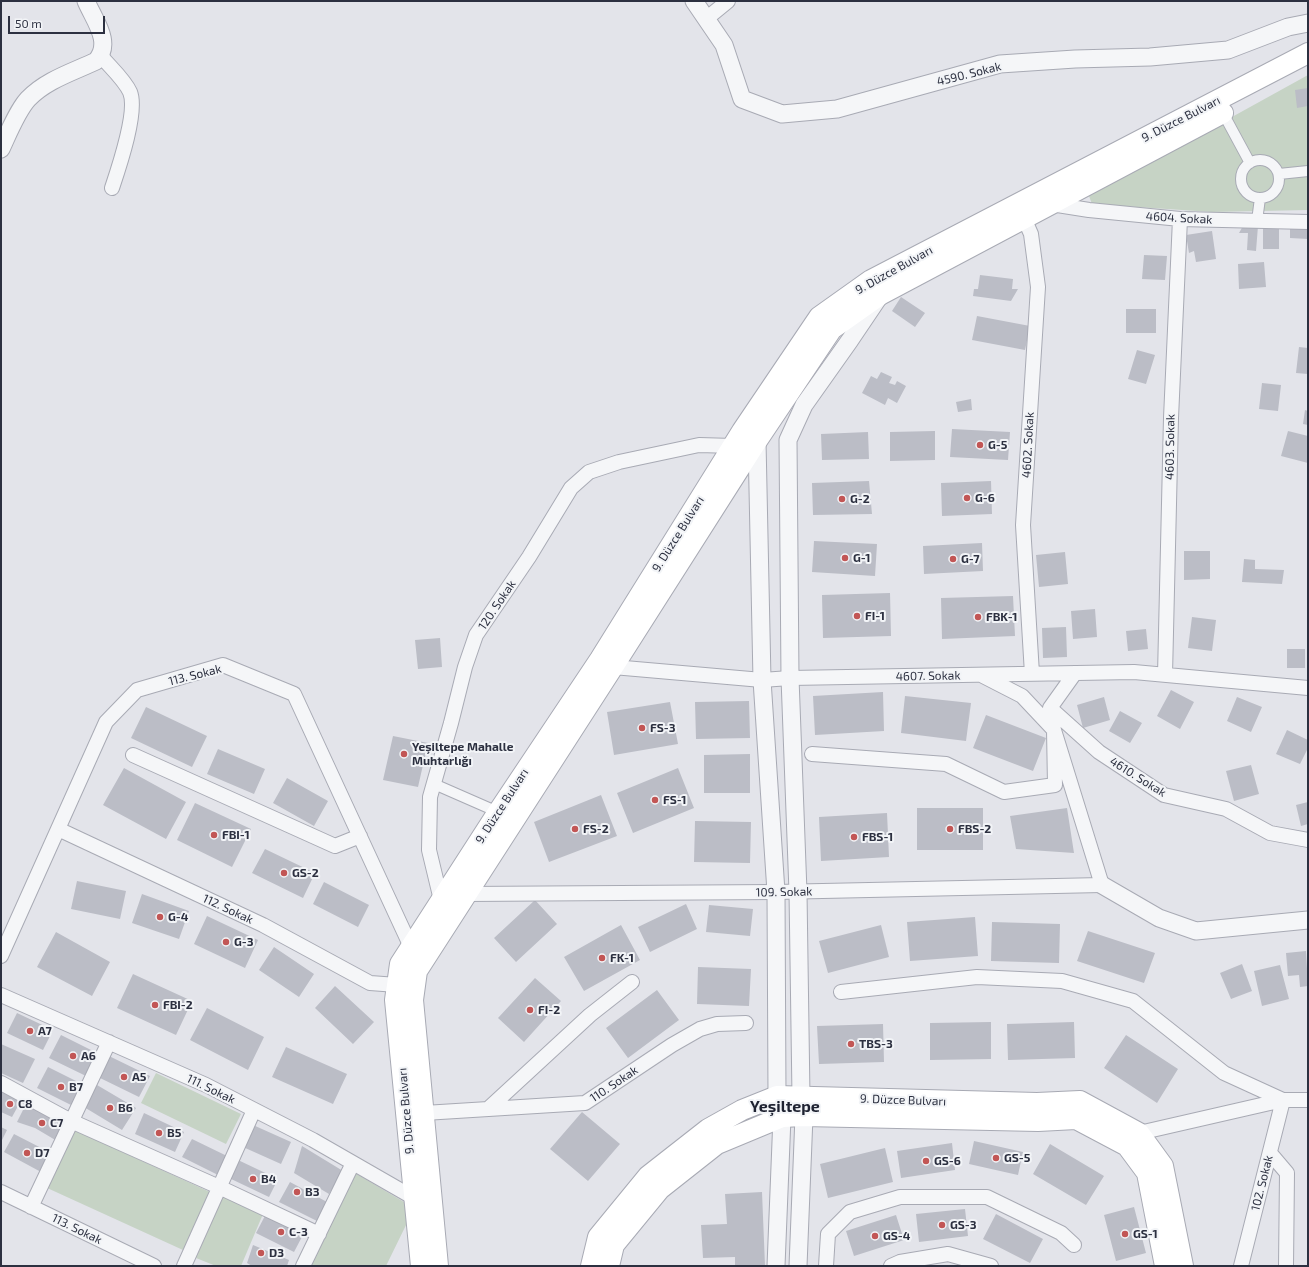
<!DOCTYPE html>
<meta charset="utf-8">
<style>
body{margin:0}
#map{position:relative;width:1309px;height:1267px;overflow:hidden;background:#e3e4ea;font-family:"Exo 2",sans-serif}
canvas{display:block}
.frame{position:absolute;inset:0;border:2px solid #2c3040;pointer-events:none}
.scale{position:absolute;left:8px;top:16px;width:97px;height:18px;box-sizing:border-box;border:2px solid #2c3040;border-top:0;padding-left:5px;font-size:12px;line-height:14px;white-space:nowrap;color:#2c3040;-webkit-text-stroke:3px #f2f4f7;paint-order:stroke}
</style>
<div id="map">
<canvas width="1309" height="1267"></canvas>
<div class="frame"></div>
<div class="scale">50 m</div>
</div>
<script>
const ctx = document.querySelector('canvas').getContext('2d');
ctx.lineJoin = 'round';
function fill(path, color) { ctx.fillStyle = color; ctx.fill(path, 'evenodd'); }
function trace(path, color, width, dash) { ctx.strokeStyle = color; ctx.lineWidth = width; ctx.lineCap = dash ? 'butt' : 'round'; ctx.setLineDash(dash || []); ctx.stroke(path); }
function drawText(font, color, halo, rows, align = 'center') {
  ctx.font = font + ' "Exo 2",sans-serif'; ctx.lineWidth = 4; ctx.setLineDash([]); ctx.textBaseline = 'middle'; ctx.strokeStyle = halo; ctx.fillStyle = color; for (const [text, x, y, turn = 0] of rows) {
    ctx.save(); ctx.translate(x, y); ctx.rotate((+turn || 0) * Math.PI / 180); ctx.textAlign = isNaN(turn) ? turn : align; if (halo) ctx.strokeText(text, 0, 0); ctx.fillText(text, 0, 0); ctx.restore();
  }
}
fill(new Path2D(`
 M1308 75V210L1212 212 1092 204 1089 196Z
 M156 1073 241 1114 226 1144 141 1103Z
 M72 1129 210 1192 183 1250 45 1187Z
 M355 1173 404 1202 408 1221 386 1266H311Z
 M223 1196 263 1214 241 1266H216L196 1258Z`), '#c6d3c5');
fill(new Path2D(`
 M1308 88V106L1297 108 1295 90Z
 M1243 226H1258L1256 251 1247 250 1248 233H1239Z
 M1263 227H1279V249H1263Z
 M1290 227 1308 228V239L1290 238Z
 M1212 231 1216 259 1196 262 1194 251 1189 253 1186 235Z
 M1144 255 1167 256 1165 280 1142 279Z
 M1264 262 1266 287 1239 289 1238 264Z
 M980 275 1013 279 1012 289H1018L1011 301 973 296 974 289H978Z
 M901 297 925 313 915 327 892 311Z
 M1126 309H1156V333H1126Z
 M977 316 1030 326 1025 350 972 340Z
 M1299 347 1308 348V374L1296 373Z
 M1137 350 1155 355 1146 384 1128 379Z
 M881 372 892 377 889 383 895 385 897 381 906 386 897 403 888 398 885 405 862 393 871 376 877 379Z
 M1262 383 1281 385 1278 411 1259 409Z
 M971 399 972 410 958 412 956 402Z
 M1305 410 1308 411V425L1303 424Z
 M952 429 1010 432 1008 460 950 457Z
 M935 431V460L890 461V432Z
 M1288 431 1308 436V463L1281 456Z
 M868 432 869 459 822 460 821 434Z
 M869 481 872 514 813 515 812 483Z
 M991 481 992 514 942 516 941 483Z
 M814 541 877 544 875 576 812 572Z
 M982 543 983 571 924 574 923 546Z
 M1184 551H1210V579L1184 580Z
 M1065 552 1068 584 1039 587 1036 555Z
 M1244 559 1255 560V569L1284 570 1282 584 1242 582Z
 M890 593 891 636 823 638 822 595Z
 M1013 596 1015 636 942 639 941 598Z
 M1095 609 1097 637 1073 639 1071 611Z
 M1192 617 1216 620 1212 651 1188 648Z
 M1066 627 1067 657 1043 658 1042 628Z
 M1146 629 1148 649 1128 651 1126 631Z
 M440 638 442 667 418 669 415 640Z
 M1287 649H1305V668H1287Z
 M1171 690 1194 702 1180 729 1157 716Z
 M883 692 884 731 815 735 813 696Z
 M905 696 971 703 966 741 901 733Z
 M1104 697 1110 720 1083 728 1077 705Z
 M1237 697 1262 707 1251 732 1227 721Z
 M749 701 750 738 696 739 695 702Z
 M670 702 678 744 614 755 607 712Z
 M146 707 207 736 192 767 131 738Z
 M1120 711 1142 723 1130 743 1109 731Z
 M986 715 1046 738 1033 771 973 748Z
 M1287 730 1308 740V748L1300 764 1276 754Z
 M393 736 428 743 418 787 383 780Z
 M218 749 265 769 254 794 207 774Z
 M750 754V793H704V755Z
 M1251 765 1259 794 1234 801 1226 771Z
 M124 768 186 802 166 839 103 805Z
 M678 768 694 808 633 833 617 793Z
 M287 778 328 801 314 826 273 803Z
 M601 795 617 836 549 862 534 822Z
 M1308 802V824L1301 826 1296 805Z
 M195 803 251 829 232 867 177 840Z
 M917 808H983V850H917Z
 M1067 808 1074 853 1016 849 1010 816Z
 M887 813 889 857 821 861 819 817Z
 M695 821 751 822 750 863 694 862Z
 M265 849 315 873 303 898 252 873Z
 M77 881 126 891 120 919 71 909Z
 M324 882 369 905 358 927 313 904Z
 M142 894 189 911 179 939 132 923Z
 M535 900 557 924 516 962 494 938Z
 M686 904 697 929 650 952 638 927Z
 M709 905 753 909 750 936 706 932Z
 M207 916 258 940 245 968 194 944Z
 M975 917 978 956 910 961 907 922Z
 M992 922 1060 924 1059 963 991 961Z
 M621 925 640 960 584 991 564 957Z
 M881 925 889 957 828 973 819 941Z
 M1088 931 1155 953 1144 983 1077 961Z
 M56 932 110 962 92 996 37 967Z
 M274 947 314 974 299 997 259 970Z
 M1306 951 1308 986 1300 987 1299 975 1288 976 1286 953Z
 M1242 964 1252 991 1231 999 1220 973Z
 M1280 965 1289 999 1262 1006 1254 971Z
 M698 967 751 969 749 1006 697 1004Z
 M133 974 192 1001 176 1035 117 1008Z
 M535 978 561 1001 524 1042 498 1018Z
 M335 986 374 1022 353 1044 315 1008Z
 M657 990 679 1020 628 1058 606 1028Z
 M207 1008 264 1037 248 1070 190 1040Z
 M17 1013 53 1030 43 1050 7 1033Z
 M991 1022V1059L930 1060V1023Z
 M1074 1022 1075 1058 1008 1060 1007 1024Z
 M883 1024 884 1062 819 1064 817 1026Z
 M61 1035 97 1053 86 1076 49 1058Z
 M1126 1035 1178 1069 1157 1103 1104 1068Z
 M1 1044 35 1059 23 1083 1 1073Z
 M286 1047 347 1074 333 1104 272 1077Z
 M109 1056 150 1076 139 1097 98 1077Z
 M48 1067 86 1086 75 1107 37 1088Z
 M97 1085 136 1108 122 1130 84 1107Z
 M1 1086 23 1097 12 1117 1 1112Z
 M26 1104 66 1123 57 1141 35 1128 17 1122Z
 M582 1112 620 1144 588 1181 550 1149Z
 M144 1113 184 1132 175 1152 135 1134Z
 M253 1125 291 1142 281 1164 243 1147Z
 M1 1127 7 1130 1 1142Z
 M14 1134 51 1153 41 1172 4 1152Z
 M192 1139 227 1156 218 1175 182 1157Z
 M974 1141 1023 1152 1018 1175 969 1164Z
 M952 1143 955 1170 901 1178 897 1151Z
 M1050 1144 1104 1176 1086 1205 1033 1174Z
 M302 1146 343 1171 329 1194 294 1173Z
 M885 1148 893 1182 828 1198 820 1164Z
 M238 1160 278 1179 269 1197 229 1178Z
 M290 1182 327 1202 317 1221 279 1202Z
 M762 1192 765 1266H735V1257L703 1258 701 1225 727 1224 725 1194Z
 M1134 1207 1146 1253 1116 1261 1104 1215Z
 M965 1209 968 1236 919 1242 916 1214Z
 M267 1212 305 1231 294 1252 256 1233Z
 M996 1214 1043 1239 1030 1263 983 1239Z
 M896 1215 904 1240 854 1256 846 1231Z
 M253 1245 289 1260 287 1266H252L247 1263Z`), '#bbbdc6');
const pedestrian = new Path2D(`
 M1223 113 1250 163
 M1241 179a19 19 0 1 1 38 0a19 19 0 1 1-38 0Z
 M1279 174 1308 171
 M1257 221 1260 198
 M434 784 498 812`);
const minor = new Path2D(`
 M706 19 728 1
 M101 56C110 67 124 79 130 92 138 111 119 167 112 188
 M1051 204 1089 210 1180 219 1308 222
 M1024 218 1031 234 1038 287 1023 525 1032 674
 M613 667 762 680 790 678 1134 672 1308 688
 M1165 675 1171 418 1180 219
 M1050 708 1099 752 1164 795 1226 809 1270 833 1308 840
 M812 754 946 764 1004 792 1055 785 1054 730 1022 696 983 676
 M133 755 335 846 360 836
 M58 829 263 925 370 983 397 985
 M466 894 776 892 1102 885 1054 730 1050 708 1075 673
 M441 900 429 850 430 797 451 723 465 667 476 635 529 557 571 488 589 472 619 462 699 445 733 446
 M1 956 106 722 137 690 223 665 294 694 411 947
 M841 992 977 977 1062 981 1133 1001 1224 1073 1283 1100H1308
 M1 995 206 1085 313 1140 414 1198
 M1 1083 71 1121 219 1187 319 1234
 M488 1109 590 1015 632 982
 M424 1113 585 1103 672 1045 700 1029 717 1024 746 1023
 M1139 1133 1283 1100 1241 1266
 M1270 1153 1287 1173 1286 1266
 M1 1192 154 1266
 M31 1207 109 1042
 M184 1266 254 1110
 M303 1266 353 1163
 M826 1266 828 1234 850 1212 900 1197H987L1061 1233 1074 1245
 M891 1266 900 1262 948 1254 991 1266`);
const tertiary = new Path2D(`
 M694 1 724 45 742 99 782 114 837 109 1000 64 1075 59 1150 57 1228 50 1288 27 1308 23
 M1 149C8 134 17 111 28 99 46 80 73 72 96 61 113 43 94 20 86 1
 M757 441 762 680 776 892 777 1096
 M1102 885 1159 918 1196 931 1308 920
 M801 1097 798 892 790 678 788 440 804 405 850 340 877 300
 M776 1266 782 1117
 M798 1266 804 1116`);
const secondary = new Path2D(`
 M421 1266 395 1000 400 964 498 812 600 659 742 431 819 317 871 280 1308 53
 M438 1266 413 1000 417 971 613 667 757 441 832 329 880 295 1223 113
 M591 1266 598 1237 648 1176 708 1129 742 1110 777 1096 1037 1103 1080 1101 1139 1133 1163 1166 1183 1266
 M609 1266 614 1245 660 1189 717 1144 782 1117 804 1116 1038 1121 1076 1119 1127 1146 1147 1173 1165 1266`);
trace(pedestrian, '#a8aab4', 12);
trace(minor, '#a8aab4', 16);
trace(tertiary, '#a8aab4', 19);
trace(secondary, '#a8aab4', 22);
trace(pedestrian, '#f5f6f8', 10);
trace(minor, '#f5f6f8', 14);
trace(tertiary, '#f5f6f8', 17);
trace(secondary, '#fff', 20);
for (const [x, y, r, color] of [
 [980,445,4,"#c25655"],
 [967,498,4,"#c25655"],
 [842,499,4,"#c25655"],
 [845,558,4,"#c25655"],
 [953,559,4,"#c25655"],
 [857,616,4,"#c25655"],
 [978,617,4,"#c25655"],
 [642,728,4,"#c25655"],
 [404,754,4,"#c25655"],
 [655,800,4,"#c25655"],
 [575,829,4,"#c25655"],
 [950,829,4,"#c25655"],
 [214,835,4,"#c25655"],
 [854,837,4,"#c25655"],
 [284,873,4,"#c25655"],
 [160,917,4,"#c25655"],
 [226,942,4,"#c25655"],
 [602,958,4,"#c25655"],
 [155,1005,4,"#c25655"],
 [530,1010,4,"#c25655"],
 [30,1031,4,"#c25655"],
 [851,1044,4,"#c25655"],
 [73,1056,4,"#c25655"],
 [124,1077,4,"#c25655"],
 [61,1087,4,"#c25655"],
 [10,1104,4,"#c25655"],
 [110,1108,4,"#c25655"],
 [42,1123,4,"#c25655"],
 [159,1133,4,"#c25655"],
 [27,1153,4,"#c25655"],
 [996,1158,4,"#c25655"],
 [926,1161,4,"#c25655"],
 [253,1179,4,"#c25655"],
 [297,1192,4,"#c25655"],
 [942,1225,4,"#c25655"],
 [281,1232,4,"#c25655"],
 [1125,1234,4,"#c25655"],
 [875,1236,4,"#c25655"],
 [261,1253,4,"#c25655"]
]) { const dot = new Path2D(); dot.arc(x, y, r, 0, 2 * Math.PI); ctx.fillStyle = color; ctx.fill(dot); trace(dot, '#f2f4f7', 1.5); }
drawText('12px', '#2c3040', '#f2f4f7', [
 ["4590. Sokak",969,74,-14],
 ["9. Düzce Bulvarı",1181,119,-27],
 ["4604. Sokak",1179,218,3],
 ["9. Düzce Bulvarı",894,270,-29],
 ["4602. Sokak",1028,445,-87],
 ["4603. Sokak",1170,447,-89],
 ["9. Düzce Bulvarı",678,534,-58],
 ["120. Sokak",497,605,-56],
 ["113. Sokak",195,675,-14],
 ["4607. Sokak",928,676,-1],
 ["4610. Sokak",1138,777,32],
 ["9. Düzce Bulvarı",502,806,-57],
 ["109. Sokak",784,892,-1],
 ["112. Sokak",228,909,25],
 ["110. Sokak",614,1084,-34],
 ["111. Sokak",211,1089,26],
 ["9. Düzce Bulvarı",903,1100,2],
 ["9. Düzce Bulvarı",406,1111,-95],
 ["102. Sokak",1262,1183,-76],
 ["113. Sokak",77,1229,26]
]);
drawText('bold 12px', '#2c3040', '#f2f4f7', [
 ["G-5",988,445],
 ["G-6",975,498],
 ["G-2",850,499],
 ["G-1",853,558],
 ["G-7",961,559],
 ["FI-1",865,616],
 ["FBK-1",986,617],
 ["FS-3",650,728],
 ["Yeşiltepe Mahalle",412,747],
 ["Muhtarlığı",412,761],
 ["FS-1",663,800],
 ["FS-2",583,829],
 ["FBS-2",958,829],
 ["FBI-1",222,835],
 ["FBS-1",862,837],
 ["GS-2",292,873],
 ["G-4",168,917],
 ["G-3",234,942],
 ["FK-1",610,958],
 ["FBI-2",163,1005],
 ["FI-2",538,1010],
 ["A7",38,1031],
 ["TBS-3",859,1044],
 ["A6",81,1056],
 ["A5",132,1077],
 ["B7",69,1087],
 ["C8",18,1104],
 ["B6",118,1108],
 ["C7",50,1123],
 ["B5",167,1133],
 ["D7",35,1153],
 ["GS-5",1004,1158],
 ["GS-6",934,1161],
 ["B4",261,1179],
 ["B3",305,1192],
 ["GS-3",950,1225],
 ["C-3",289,1232],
 ["GS-1",1133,1234],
 ["GS-4",883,1236],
 ["D3",269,1253]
], 'left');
drawText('bold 16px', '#1e2231', '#f2f4f7', [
 ["Yeşiltepe",785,1107]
]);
</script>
